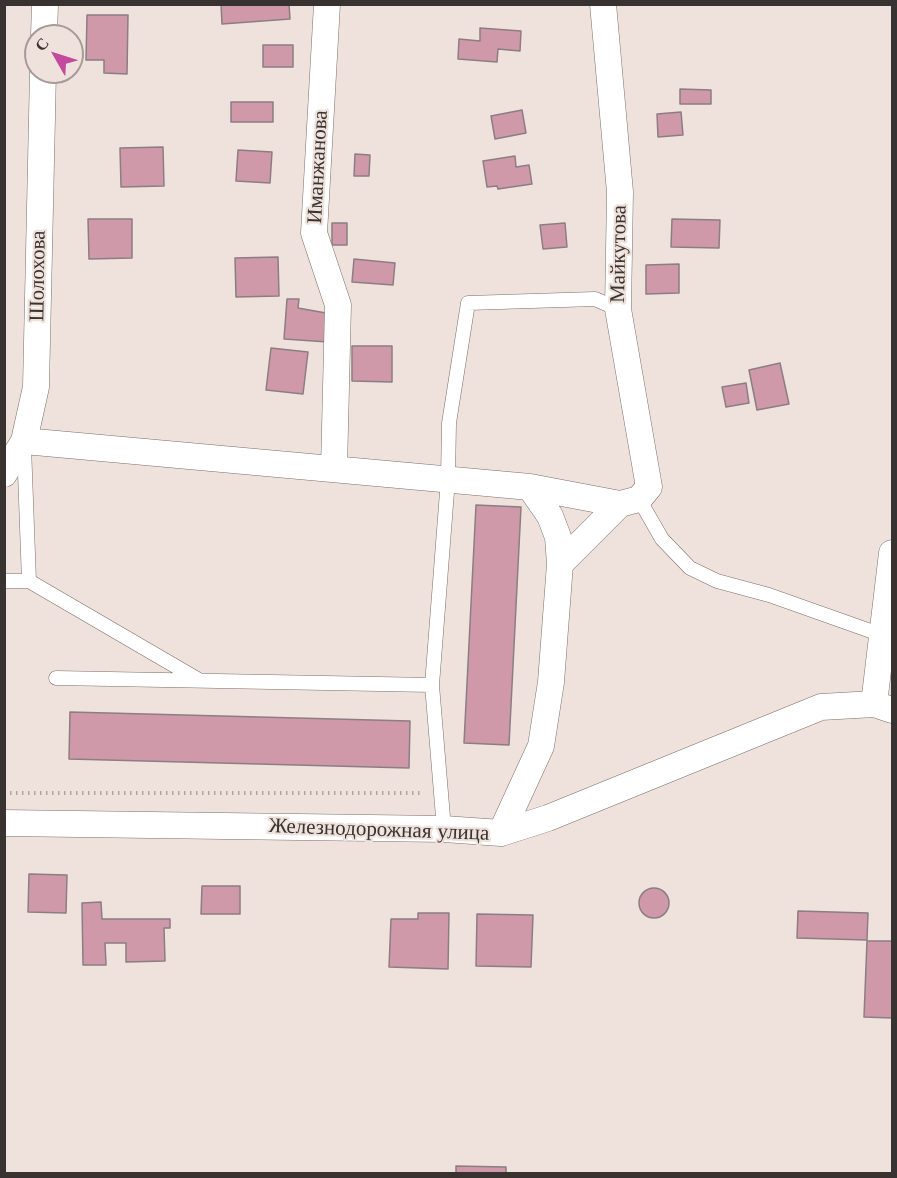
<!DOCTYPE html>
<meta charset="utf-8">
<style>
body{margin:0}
#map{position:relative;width:897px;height:1178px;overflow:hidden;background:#efe2dc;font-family:"Libre Baskerville",serif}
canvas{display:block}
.frame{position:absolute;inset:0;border:6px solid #383230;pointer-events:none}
.north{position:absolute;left:24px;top:24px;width:60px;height:60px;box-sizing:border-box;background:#efe2dc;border:2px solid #a69c97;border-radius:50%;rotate:309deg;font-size:16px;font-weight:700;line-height:24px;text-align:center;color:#383230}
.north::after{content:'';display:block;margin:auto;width:21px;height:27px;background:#c34a9d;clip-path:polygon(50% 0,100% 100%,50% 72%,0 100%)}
</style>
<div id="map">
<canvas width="897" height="1178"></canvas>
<div class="frame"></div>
<div class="north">С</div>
</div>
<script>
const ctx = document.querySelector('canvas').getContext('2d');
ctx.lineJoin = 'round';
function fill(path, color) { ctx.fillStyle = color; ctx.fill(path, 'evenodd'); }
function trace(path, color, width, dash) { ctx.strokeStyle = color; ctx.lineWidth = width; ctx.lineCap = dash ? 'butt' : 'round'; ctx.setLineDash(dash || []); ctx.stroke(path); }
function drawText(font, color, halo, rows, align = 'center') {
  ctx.font = font + ' "Libre Baskerville",serif'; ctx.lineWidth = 4.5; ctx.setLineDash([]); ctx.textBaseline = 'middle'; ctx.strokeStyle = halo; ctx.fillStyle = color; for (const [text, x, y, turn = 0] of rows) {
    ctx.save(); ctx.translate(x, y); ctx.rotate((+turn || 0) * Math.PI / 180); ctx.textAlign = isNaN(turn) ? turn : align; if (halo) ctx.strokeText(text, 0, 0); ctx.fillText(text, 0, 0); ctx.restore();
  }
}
const building = new Path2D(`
 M221 4H289L290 19 222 24Z
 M87 15H128L127 74 104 73V60H86Z
 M480 28 521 31 520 51 498 49 497 62 458 59 459 39 480 41Z
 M263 45H293V67H263Z
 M680 89 711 90V104H680Z
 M231 102H273V122H231Z
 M522 110 526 133 495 139 491 116Z
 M681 112 683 135 658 137 657 114Z
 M163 147 164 186 121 187 120 148Z
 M238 150 272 152 270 183 236 181Z
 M355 154 370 155 369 176H354Z
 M515 156 516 167 529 165 532 184 498 189 497 186 487 187 483 161Z
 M88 219H132V258L89 259Z
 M672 219 720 220 719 248 671 247Z
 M332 223H347V245H332Z
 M565 223 567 247 543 249 540 225Z
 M278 257 279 296 236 297 235 258Z
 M354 259 395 263 393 285 352 282Z
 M679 264V293L646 294V265Z
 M287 299H299L298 308 326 313 325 329H329L328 342 284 339Z
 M352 346H392V382L352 381Z
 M271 348 308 352 303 394 266 390Z
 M780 363 789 404 757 410 749 370Z
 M746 383 749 403 726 407 722 387Z
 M476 505 521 507 509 745 464 743Z
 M70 712 410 721 409 768 69 759Z
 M29 874 67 875 66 913 28 912Z
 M202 886H240V914H201Z
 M639 903a15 15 0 1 1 30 0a15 15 0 1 1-30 0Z
 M101 902 102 919H170V928H164L165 961 126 962V943H105L106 965H83L82 903Z
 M798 911 868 913 867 940 797 938Z
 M418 913H449L448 969 389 967 391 919H418Z
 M477 914 533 915 531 967 476 966Z
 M867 941H892V1018L864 1017Z
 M456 1166 506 1167V1174H456Z`);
fill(building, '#d099a9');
trace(building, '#8b7e82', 1.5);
const lane = new Path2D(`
 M24 446 29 581 199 680
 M639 499 662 539 690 568 717 581 769 595 882 635
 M4 581H29
 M56 678 432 685
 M444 829 432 685 448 479 449 423 468 303 595 299 618 309`);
const street = new Path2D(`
 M327 4 314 233 338 305 334 469
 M44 36 45 4
 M24 441 530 487 620 504 639 499 649 487 618 309 620 192 603 4
 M4 474 24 441 36 387 43 72
 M560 564 620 504
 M874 704 892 553
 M4 823 444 829 501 833 548 818 821 707 874 704 892 710
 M501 833 541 746 551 682 560 564 558 537 550 516 530 487`);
trace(lane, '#7b6f6a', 15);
trace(street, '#7b6f6a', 27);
trace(new Path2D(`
 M4 793H424`), '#afa5a0', 4, [1.5, 4.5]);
trace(lane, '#fff', 14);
trace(street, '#fff', 26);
drawText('21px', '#383230', '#efe2dc', [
 ["Иманжанова",318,167,-87],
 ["Майкутова",619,254,-89],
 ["Шолохова",38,276,-89],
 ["Железнодорожная улица",379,830,2]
]);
</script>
